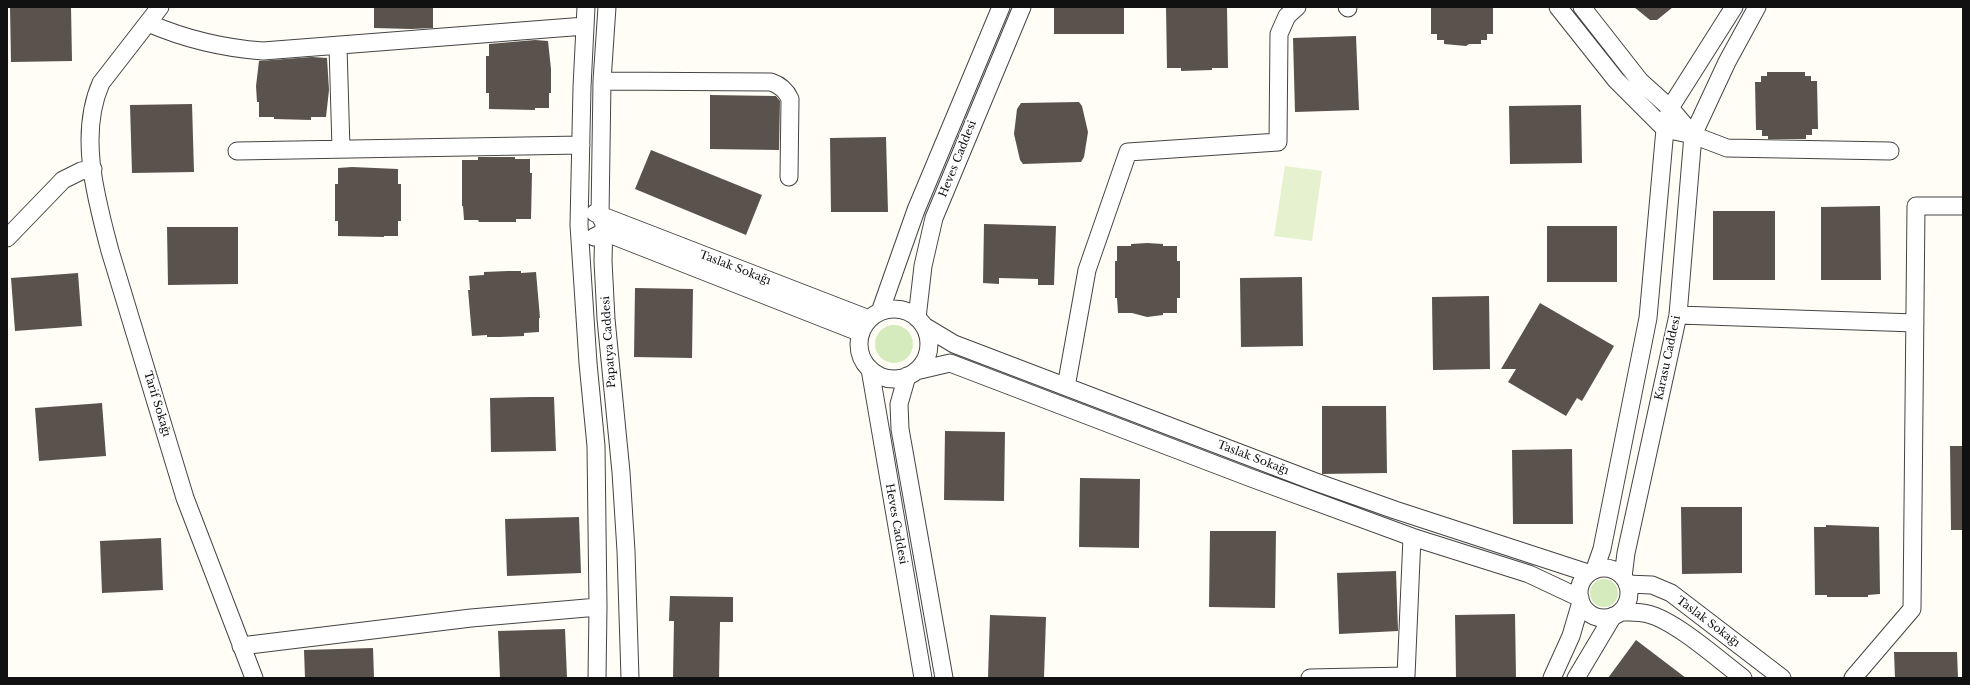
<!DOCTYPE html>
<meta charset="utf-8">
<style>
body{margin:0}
#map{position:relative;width:1970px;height:685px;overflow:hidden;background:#fffdf5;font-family:"Libre Baskerville",serif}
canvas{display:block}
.frame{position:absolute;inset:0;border:8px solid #111;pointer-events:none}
</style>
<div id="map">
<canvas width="1970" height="685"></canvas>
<div class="frame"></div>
</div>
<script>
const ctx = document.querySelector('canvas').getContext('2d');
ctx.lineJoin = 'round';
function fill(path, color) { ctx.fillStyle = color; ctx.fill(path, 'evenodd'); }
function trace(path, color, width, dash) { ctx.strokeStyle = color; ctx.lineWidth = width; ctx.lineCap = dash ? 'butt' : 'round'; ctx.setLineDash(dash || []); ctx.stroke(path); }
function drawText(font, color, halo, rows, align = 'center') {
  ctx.font = font + ' "Libre Baskerville",serif'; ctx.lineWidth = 4; ctx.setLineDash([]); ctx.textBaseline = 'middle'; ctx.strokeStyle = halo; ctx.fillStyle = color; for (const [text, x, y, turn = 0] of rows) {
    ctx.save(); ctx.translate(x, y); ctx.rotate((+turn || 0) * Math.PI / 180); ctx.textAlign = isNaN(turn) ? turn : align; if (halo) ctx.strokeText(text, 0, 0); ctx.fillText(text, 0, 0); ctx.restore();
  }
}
fill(new Path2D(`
 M875 344a19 19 0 1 1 38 0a19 19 0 1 1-38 0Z
 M1590 593a14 14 0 1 1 28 0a14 14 0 1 1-28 0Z`), '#d5ebbd');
fill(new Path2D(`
 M1285 166 1322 171 1312 241 1274 236Z`), '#e6f2cf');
fill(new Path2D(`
 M10 7H71L72 61 11 62Z
 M374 7H433V28L411 29 374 28Z
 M1054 7H1124V34H1054Z
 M1166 7H1227L1228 68H1212V70L1181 71V68H1167Z
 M1431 7H1493V34H1487V40H1481V44H1469L1466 46 1444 44V40H1437V34H1431Z
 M1634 7H1673L1657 20H1650Z
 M1356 36 1359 110 1295 112 1293 38Z
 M535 40 548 41 551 69V93H549V108H535V110L489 109V93H486V56H489V44Z
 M312 57 327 58 329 90 326 117H311V120L274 119V117H259V102H257L256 86 259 61Z
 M1767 72H1805V76H1811V81H1817L1818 129H1812V135H1806V139H1768V136H1762V130H1756L1755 82H1761V76H1767Z
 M710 95 776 96 780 101 779 150 710 149Z
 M1079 102 1082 106 1088 132 1084 157 1081 162 1023 164 1020 160 1014 134 1017 109 1021 103Z
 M192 104 194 172 132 173 130 105Z
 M1581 105 1582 163 1510 164 1509 106Z
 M886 137 888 212H831L830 138Z
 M651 150 762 195 746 235 635 189Z
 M478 157H515V159H530V173H532L531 219H516V222H479L478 220H464L463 206H462V160H478Z
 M352 167 398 169V184H401V221H398V236H384V237L338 236V221H335V184H338V168Z
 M1880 206 1881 280H1821V207Z
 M1713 211H1775V280H1713Z
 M984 224 1056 226 1054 285H1038V279L999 278V284L983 283Z
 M1547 226H1617V282H1547Z
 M167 227H238V284L168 285Z
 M1147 243 1163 244V246H1177V261H1180V298H1177V313H1163V315L1147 317 1132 313H1118L1117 298H1115V261H1117V246H1131V244Z
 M508 271H521V273L536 272 540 318H539V332L524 333V336L500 337H487V335L472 336 468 290H470L469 276 484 275V272Z
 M78 273 82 326 15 331 11 278Z
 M1302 277 1303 346 1241 347 1240 278Z
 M635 288 693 289 692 358 634 357Z
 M1489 296 1490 369 1433 370 1432 297Z
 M1540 303 1614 346 1582 401 1577 398 1566 416 1508 382 1516 369H1501Z
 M531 397H554L556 451 491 452 490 398Z
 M102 403 106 456 39 461 35 408Z
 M1322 406H1386L1387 473 1322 474Z
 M945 431 1005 432 1004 501 944 500Z
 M1950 446H1963V530H1951Z
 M1572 449 1573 524H1513L1512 450Z
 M1080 478 1140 479 1139 548 1079 547Z
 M1681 507H1742V573L1682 574Z
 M579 517 581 573 507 576 505 519Z
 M1826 525 1879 527 1880 594 1868 595V597H1827V595H1815L1814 527H1826Z
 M1210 531H1276L1275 608 1209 607Z
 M161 538 163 590 102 593 100 541Z
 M1396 571 1398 631 1339 634 1337 573Z
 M670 596 733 597V622H720L719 678H673L674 621H669Z
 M1515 614 1516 678H1456L1455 615Z
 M990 615 1046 617 1044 678H988Z
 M565 629 567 678H500L498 631Z
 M1636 640 1686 678H1608Z
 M373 648 374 678H305L304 650Z
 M1894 652H1957L1958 678H1895Z`), '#5a524d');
const minor = new Path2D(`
 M160 7 101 83C78 135 96 198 110 251L185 498 254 678
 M586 7 582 87 579 225 588 363 596 446 598 607 597 678
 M607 7 602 81 600 216 604 223 603 261 606 319 621 472 626 551 630 678
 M1347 7 1348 8
 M1558 7 1616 80 1665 129 1693 135 1727 148 1890 151
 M1582 7 1640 81 1670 108 1693 135
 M148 23C185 39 222 48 263 51L585 26
 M338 46 341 149
 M602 81 771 82C780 85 786 90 790 99L789 177
 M237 151 581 145
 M595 213 869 319
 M594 237 604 232 861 333
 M7 238 63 180 81 171 93 169
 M859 344a35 35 0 1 1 70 0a35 35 0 1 1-70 0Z
 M880 312 916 210 1001 7
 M1678 315 1915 323
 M917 318 923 266 934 218 1022 7
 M924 326 954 344 1313 481 1395 510 1588 573
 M870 369 923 678
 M916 371 950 363 1251 478 1412 537 1529 574 1580 598
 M907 376 899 404 900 429 944 678
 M1066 387 1087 270 1128 152 1278 142 1279 34 1287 16 1297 7
 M1579 593a25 25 0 1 1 50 0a25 25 0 1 1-50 0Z
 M1595 569 1602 549 1648 318 1665 129 1670 108 1734 7
 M1623 577 1626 553 1678 315 1693 135 1727 62 1757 7
 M1627 584 1652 585 1671 593 1782 678
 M1620 612C1629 612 1639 611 1648 614 1676 621 1719 660 1743 678
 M241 646 471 618 598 607
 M1310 678 1406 676 1412 537
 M1552 678 1571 636 1581 602
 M1576 678 1613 616
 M1853 678 1912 609 1916 206H1963`);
trace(minor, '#444', 19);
trace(minor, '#fff', 17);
drawText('11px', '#111', '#fff', [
 ["Heves Caddesi",958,159,-68],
 ["Taslak Sokağı",735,268,21],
 ["Papatya Caddesi",609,342,-94],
 ["Karasu Caddesi",1668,358,-78],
 ["Tarif Sokağı",157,404,73],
 ["Taslak Sokağı",1253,458,21],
 ["Heves Caddesi",896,524,80],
 ["Taslak Sokağı",1708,622,37]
]);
</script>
